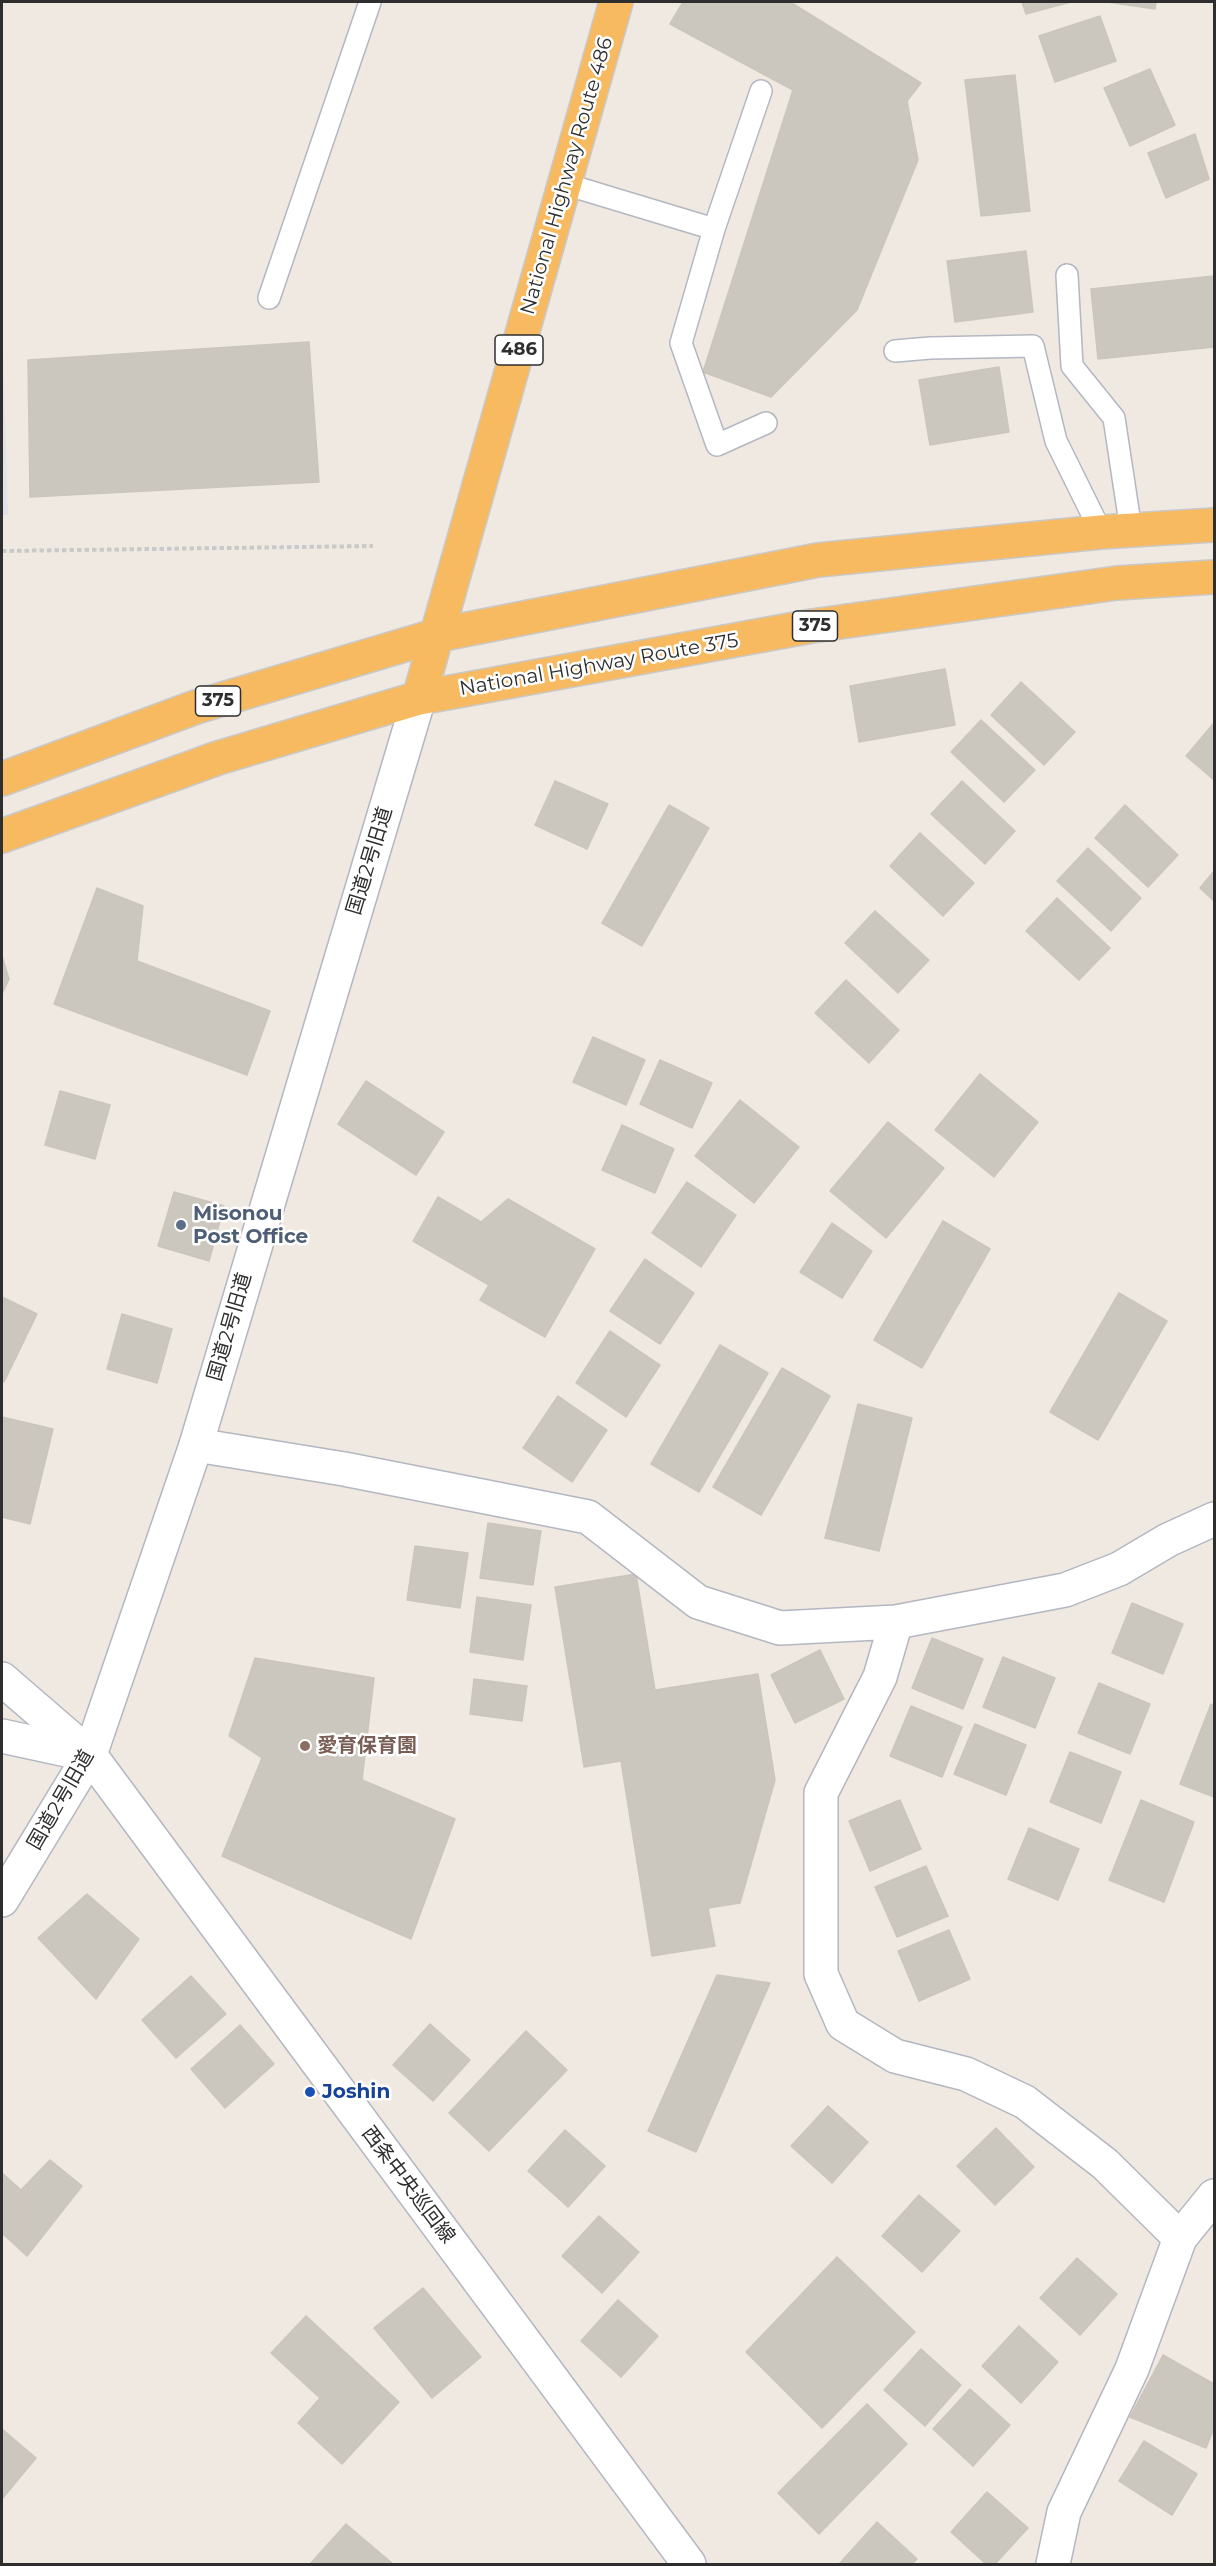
<!DOCTYPE html>
<meta charset="utf-8">
<style>
body{margin:0}
#map{position:relative;width:1216px;height:2566px;overflow:hidden;background:#efe9e1;font-family:Montserrat,sans-serif}
canvas{display:block}
.frame{position:absolute;inset:0;border:3px solid #2e2e2e;pointer-events:none}
</style>
<div id="map">
<canvas width="1216" height="2566"></canvas>
<div class="frame"></div>
</div>
<script>
const ctx = document.querySelector('canvas').getContext('2d');
ctx.lineJoin = 'round';
function fill(path, color) { ctx.fillStyle = color; ctx.fill(path, 'evenodd'); }
function trace(path, color, width, dash) { ctx.strokeStyle = color; ctx.lineWidth = width; ctx.lineCap = dash ? 'butt' : 'round'; ctx.setLineDash(dash || []); ctx.stroke(path); }
function drawText(font, color, halo, rows, align = 'center') {
  ctx.font = font + ' Montserrat,"Noto Sans JP",sans-serif'; ctx.lineWidth = 5; ctx.setLineDash([]); ctx.textBaseline = 'middle'; ctx.strokeStyle = halo; ctx.fillStyle = color; for (const [text, x, y, turn = 0] of rows) {
    ctx.save(); ctx.translate(x, y); ctx.rotate((+turn || 0) * Math.PI / 180); ctx.textAlign = isNaN(turn) ? turn : align; if (halo) ctx.strokeText(text, 0, 0); ctx.fillText(text, 0, 0); ctx.restore();
  }
}
fill(new Path2D(`
 M2 319 8 515H2Z`), '#e3e1e8');
const building = new Path2D(`
 M683 2H790L921 83 907 101 918 160 857 310 771 397 703 372 793 90 670 24Z
 M1022 2H1071L1026 14Z
 M1107 2H1156L1155 9Z
 M1100 16 1116 61 1055 82 1039 36Z
 M1150 69 1175 125 1130 146 1104 88Z
 M1015 75 1030 211 981 216 965 80Z
 M1195 134 1209 179 1166 198 1148 153Z
 M1026 251 1033 312 955 322 947 261Z
 M1214 276V347L1098 359 1091 289Z
 M309 342 319 482 30 497 28 360Z
 M999 367 1009 432 930 445 919 380Z
 M945 669 955 725 859 742 850 686Z
 M1021 682 1075 732 1044 765 991 715Z
 M981 720 1035 770 1004 802 951 752Z
 M1214 723V780L1186 756Z
 M555 781 608 804 587 849 535 825Z
 M962 781 1015 831 985 864 931 814Z
 M669 805 709 828 642 946 602 923Z
 M1125 805 1178 855 1148 887 1095 838Z
 M920 833 974 883 943 916 890 866Z
 M1088 848 1141 898 1111 931 1057 881Z
 M1214 871V901L1200 888Z
 M97 888 143 906 137 961 270 1011 247 1075 54 1004Z
 M1057 898 1110 948 1079 980 1026 931Z
 M875 911 929 960 898 993 845 943Z
 M2 956 9 979 2 994Z
 M846 980 899 1030 869 1063 815 1013Z
 M593 1037 645 1060 626 1105 573 1082Z
 M660 1060 712 1083 692 1128 640 1104Z
 M980 1074 1038 1122 994 1177 935 1130Z
 M366 1081 444 1132 416 1175 338 1124Z
 M60 1091 110 1105 95 1159 45 1145Z
 M740 1100 799 1147 754 1203 695 1156Z
 M888 1122 944 1168 886 1238 830 1191Z
 M622 1125 674 1149 655 1193 602 1170Z
 M687 1182 736 1215 701 1267 652 1233Z
 M174 1192 224 1206 209 1261 158 1246Z
 M438 1197 481 1222 508 1199 595 1249 545 1337 480 1300 489 1285 413 1241Z
 M943 1221 990 1249 922 1368 874 1340Z
 M832 1223 872 1251 842 1298 800 1272Z
 M645 1259 694 1293 660 1344 610 1311Z
 M1119 1293 1167 1321 1098 1440 1050 1412Z
 M2 1297 37 1314 4 1382 2 1381Z
 M122 1314 172 1329 157 1383 107 1369Z
 M610 1331 660 1365 626 1417 576 1383Z
 M720 1345 768 1373 699 1492 651 1464Z
 M782 1368 830 1396 761 1515 713 1487Z
 M558 1396 607 1430 572 1482 523 1448Z
 M858 1404 912 1418 879 1551 825 1538Z
 M2 1417 53 1429 30 1524 2 1517Z
 M488 1523 541 1531 533 1585 480 1578Z
 M415 1546 468 1553 460 1608 407 1600Z
 M636 1574 655 1690 758 1674 775 1780 740 1903 708 1908 715 1946 652 1956 621 1761 584 1767 555 1587Z
 M477 1597 531 1605 523 1660 470 1652Z
 M1132 1603 1183 1624 1163 1674 1112 1653Z
 M932 1638 983 1659 963 1709 912 1688Z
 M820 1650 844 1699 795 1723 771 1675Z
 M1003 1657 1055 1678 1035 1728 983 1707Z
 M255 1658 374 1678 362 1780 455 1819 411 1939 222 1856 262 1758 229 1736Z
 M474 1679 527 1686 522 1721 470 1714Z
 M1099 1683 1150 1704 1130 1754 1078 1733Z
 M1211 1704 1214 1706V1797L1180 1784Z
 M911 1706 962 1727 942 1777 890 1756Z
 M975 1724 1026 1745 1006 1795 954 1774Z
 M1070 1752 1121 1772 1101 1823 1050 1802Z
 M900 1800 921 1849 870 1871 849 1821Z
 M1141 1800 1194 1822 1164 1902 1109 1880Z
 M1029 1828 1079 1849 1058 1900 1008 1879Z
 M926 1866 948 1916 897 1937 875 1887Z
 M87 1894 139 1939 96 1999 38 1938Z
 M949 1930 970 1979 919 2001 898 1951Z
 M717 1975 770 1983 696 2152 648 2131Z
 M191 1976 226 2014 176 2058 142 2020Z
 M430 2024 470 2060 433 2101 393 2065Z
 M240 2025 274 2064 225 2108 191 2069Z
 M526 2031 567 2070 489 2151 449 2113Z
 M828 2106 868 2142 832 2183 791 2146Z
 M996 2128 1034 2167 995 2205 957 2166Z
 M565 2130 605 2166 568 2207 528 2171Z
 M50 2160 82 2186 27 2256 2 2233V2173L21 2190Z
 M919 2195 960 2231 922 2272 882 2236Z
 M599 2216 639 2252 602 2293 562 2256Z
 M837 2257 915 2332 822 2428 746 2352Z
 M1077 2258 1117 2294 1080 2335 1040 2298Z
 M423 2288 481 2357 432 2398 374 2328Z
 M618 2300 658 2336 621 2377 581 2341Z
 M306 2316 399 2402 342 2464 298 2423 320 2398 271 2353Z
 M1019 2326 1058 2362 1021 2403 982 2366Z
 M921 2349 961 2385 925 2426 884 2390Z
 M1163 2355 1214 2384V2428L1206 2448 1130 2417Z
 M970 2389 1010 2425 973 2466 933 2429Z
 M867 2404 907 2444 819 2534 778 2493Z
 M2 2429 36 2458 2 2499Z
 M1144 2441 1197 2474 1172 2515 1119 2481Z
 M987 2492 1028 2528 995 2564H986L951 2532Z
 M877 2522 917 2559 912 2564H842L840 2563Z
 M346 2524 393 2564H310Z`);
fill(building, '#cbc7bf');
trace(building, '#cbc5ba', 1.5);
const service = new Path2D(`
 M761 91 714 229 681 343 717 445 766 423
 M565 184 714 229
 M1067 275 1072 366 1114 418 1131 530
 M269 298 370 2
 M895 351 930 348 1033 346 1056 441 1101 532`);
const minor = new Path2D(`
 M196 1445 344 1469 588 1517 698 1602 780 1628 896 1622 1065 1590 1119 1569 1168 1540 1214 1519
 M896 1622 880 1677 821 1793V1974L843 2024 895 2056 966 2074 1025 2102 1105 2164 1180 2238
 M2 1736 90 1755
 M1053 2564 1064 2512 1132 2369 1180 2238 1214 2196`);
const tertiary = new Path2D(`
 M2 1679 90 1755 689 2564
 M2 1900 90 1755 196 1445 419 698`);
const trunk = new Path2D(`
 M419 698 616 2
 M2 779 196 707 438 635 818 560 1101 532 1214 525
 M2 836 218 758 419 698 812 626 1117 583 1214 577`);
trace(service, '#b4b7c1', 24);
trace(minor, '#b4b7c1', 36);
trace(tertiary, '#b4b7c1', 36);
trace(trunk, '#c9c9c9', 36);
trace(new Path2D(`
 M2 551 373 546`), '#c9c9c9', 4, [4.5, 3]);
trace(service, '#fff', 21);
trace(minor, '#fff', 33);
trace(tertiary, '#fff', 33);
trace(trunk, '#f8ba60', 33);
for (const [x, y, r, color] of [
 [181,1225,6,"#5c6f8a"],
 [305,1746,6,"#8d6e63"],
 [310,2092,6,"#1a4fb4"]
]) { const dot = new Path2D(); dot.arc(x, y, r, 0, 2 * Math.PI); ctx.fillStyle = color; ctx.fill(dot); trace(dot, '#fff', 2); }
for (const [x, y, w] of [
 [519,350,48],
 [815,626,45],
 [218,701,45]
]) { const box = new Path2D(); box.roundRect(x - w / 2, y - 15, w, 30, 4.5); ctx.fillStyle = '#fff'; ctx.fill(box); trace(box, '#2e2e2e', 1.5); }
drawText('bold 18px', '#2e2e2e', null, [
 ["486",519,350],
 ["375",815,626],
 ["375",218,701]
]);
drawText('20px', '#2e2e2e', '#fff', [
 ["National Highway Route 486",567,176,-74],
 ["National Highway Route 375",599,665,-10],
 ["国道2号旧道",370,861,-73],
 ["国道2号旧道",230,1327,-74],
 ["国道2号旧道",61,1800,-60],
 ["西条中央巡回線",408,2185,53]
]);
drawText('bold 20px', '#4e5e75', '#fff', [
 ["Misonou",193,1214],
 ["Post Office",193,1237]
], 'left');
drawText('bold 20px', '#785e54', '#fff', [
 ["愛育保育園",317,1746]
], 'left');
drawText('bold 20px', '#164399', '#fff', [
 ["Joshin",322,2092]
], 'left');
</script>
